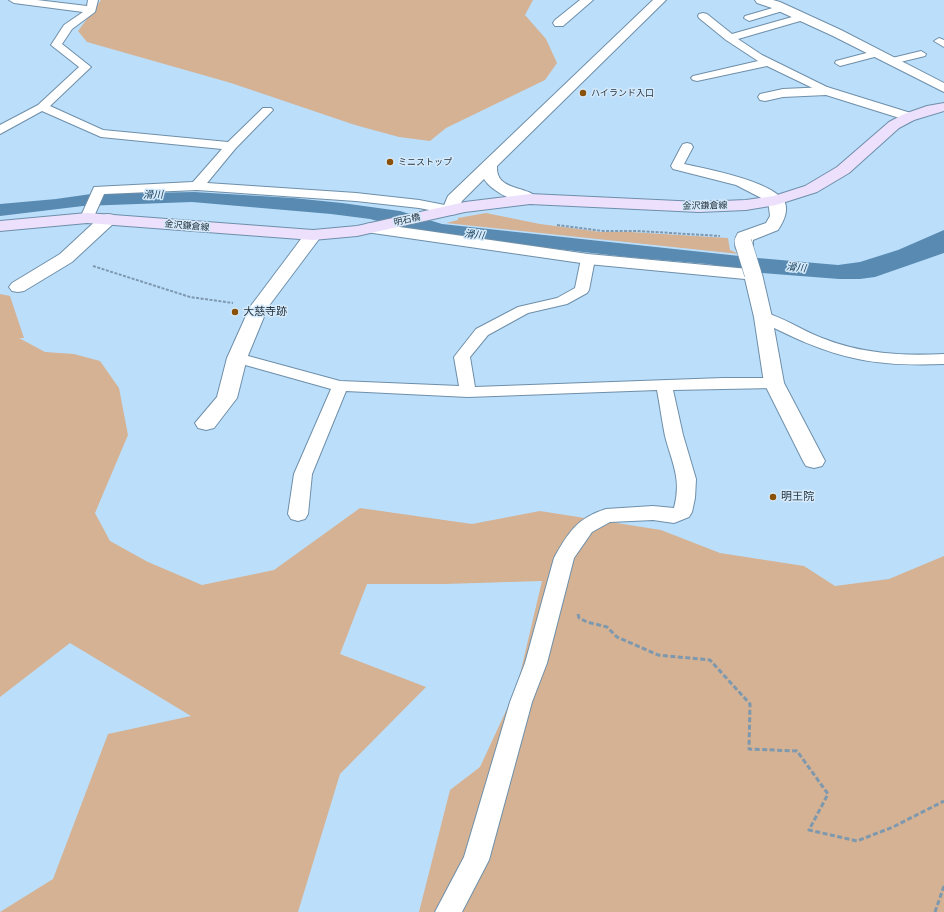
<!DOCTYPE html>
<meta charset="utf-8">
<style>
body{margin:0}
canvas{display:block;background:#bbdefb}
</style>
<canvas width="944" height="912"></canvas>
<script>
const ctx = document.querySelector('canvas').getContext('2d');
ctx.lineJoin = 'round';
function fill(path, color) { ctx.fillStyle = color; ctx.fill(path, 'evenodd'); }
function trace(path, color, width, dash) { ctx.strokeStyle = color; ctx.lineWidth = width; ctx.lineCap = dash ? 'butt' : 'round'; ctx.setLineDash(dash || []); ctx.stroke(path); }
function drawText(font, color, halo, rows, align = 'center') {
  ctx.font = font + ' Rubik,"Noto Sans JP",sans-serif'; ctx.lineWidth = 3; ctx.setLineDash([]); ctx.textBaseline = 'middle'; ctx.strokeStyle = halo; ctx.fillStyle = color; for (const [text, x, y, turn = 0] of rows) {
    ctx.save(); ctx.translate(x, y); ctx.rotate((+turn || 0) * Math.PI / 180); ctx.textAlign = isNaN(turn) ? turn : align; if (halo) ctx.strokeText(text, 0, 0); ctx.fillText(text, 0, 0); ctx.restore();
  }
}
fill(new Path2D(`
 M101 0H533L525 15 546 39 557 63 545 80 446 128 430 141 399 137 355 125 231 83 87 42 78 31Z
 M486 213 540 224 601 232H630L728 238 730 250 739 254 446 223 458 220V218Z
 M0 294 10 296 24 338H19L45 352 74 354 100 361 119 388 128 435 95 513 110 541 148 562 202 585 274 570 360 508 472 524 540 511 661 530 720 553 804 566 835 586 889 579 944 556V912H419L450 790 480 767 517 687 542 581 444 584H367L340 654 426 687 340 774 298 912H0L53 879 108 734 191 716 70 643 0 697Z`), '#d5b293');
fill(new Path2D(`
 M194 192 293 198 342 203 400 211 442 224 758 258 838 265 860 262 898 250 944 230V253L875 277 860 279H839L762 273 707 264 627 257 453 237 415 231 370 219 331 214 192 202 83 206 0 216V204L56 199 91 194Z`), '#598bb2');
const service = new Path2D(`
 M9 0H37L87 6 88 0H98L95 12 72 29 62 44 91 67 50 106 103 130 228 142 263 108H271L273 110 271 112 235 149 207 183 356 193 419 200 450 206 455 207 457 210 455 213 450 214 419 208 356 201 197 190 104 194 92 221H82L80 218 94 187 193 182 222 149 101 137 42 111 0 134V125L38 105 79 67 51 45 64 25 83 12 14 3Z
 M783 5 788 8 786 10 749 21 744 18 745 16Z
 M703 13 707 14 732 34 799 15H807L808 17 807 19 738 39 762 55 831 89 833 91 831 93H823L767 66 697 81 693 80 691 78 693 76 758 61 726 40 699 18 698 16 699 14Z
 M939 38 944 40V47L934 41Z
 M878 50 883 53 882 55 840 66 835 63 836 61Z
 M921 51 926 54 925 56 892 64 887 61 888 59Z
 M687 143 691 144 693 147 684 164C707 169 770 181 783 200L781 203H771L736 185 673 169 671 166 681 147 683 144Z
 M588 255 593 256 595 259 589 290 587 293 567 304 528 313 488 335 470 357 475 387 723 378H774L780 379 782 383 780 387 774 388 673 390 683 435 696 479 695 498 692 512 689 517 674 523 653 520 610 522 592 532 574 558 547 663 532 702 489 860 462 912H435L464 857 510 702 525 663 554 558C568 533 577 518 606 509L653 506 674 508C682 479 672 463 665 436 662 421 660 406 657 390L468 397 346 391 312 474 308 514 305 519 298 521 291 519 288 514 294 474 331 389 231 361 229 358 231 355 237 353 340 381 459 386 454 357 476 329 518 307 557 298 575 288 581 259 583 256Z
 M763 312C783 317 803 331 822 338 862 354 902 356 944 354V364C915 365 886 365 858 359 822 352 790 336 758 320L755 317 758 314Z`);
const pedestrian = new Path2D(`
 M774 377 781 379 784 383 825 461 822 466 814 468 806 466 803 461 764 383 767 379Z`);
const minor = new Path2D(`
 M580 0H593L563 26H555L553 23 555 20Z
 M755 0H773L780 2 841 30 944 83V92L833 36 772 8 757 3Z
 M827 87 914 114 916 117 914 120 909 121 826 95 783 97 765 101 760 100 758 97 760 94 783 89Z
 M776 195 782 197C790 208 785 219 778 230L753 240V249L750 253 744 254 738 253C734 246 734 239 738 233L766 223 770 216 768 200 770 197Z
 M108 214 114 215 116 219 114 223 72 262 24 291 18 292 12 291 9 287 12 283 60 254 102 215Z
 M372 223 588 254 759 270 762 274 772 317 784 383 781 387 774 389 767 387 764 383 754 317 745 279 588 264 366 232 364 228 366 224Z
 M313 230 319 231 322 235 268 307 247 358 237 398 214 428 206 430 198 428 195 423 217 397 227 358 250 307 307 231Z`);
const tertiary = new Path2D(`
 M653 0H666L497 166C495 192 529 185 538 199L536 202C520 206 492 192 484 179L462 201 456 214 450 215 444 214 442 210 448 196Z`);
const secondary = new Path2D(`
 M944 103V111L914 120 899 128 849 173 817 192 776 205 746 210 699 212 530 204 465 212 357 236 313 240 87 223 0 231V221L87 213 313 230 357 226 465 202 530 194 699 202 746 200 774 196 805 186 837 167 889 122 904 114 927 106Z`);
trace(service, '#6e8fa9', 2);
trace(pedestrian, '#6e8fa9', 2);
trace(minor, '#6e8fa9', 2);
trace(tertiary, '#6e8fa9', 2);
trace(secondary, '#6e8fa9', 2);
trace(new Path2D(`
 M557 225 603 231H638L720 236
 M93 266 190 297 233 303`), '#7e98ae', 2, [3, 1.5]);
trace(new Path2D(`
 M578 614 579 618 587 622 607 627 617 637 658 655 710 660 750 704 749 749 797 751 828 794 809 830 857 841 893 827 944 801
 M935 912 944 886`), '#7e98ae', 3, [5, 2.5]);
fill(service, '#fff');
fill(pedestrian, '#fff');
fill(minor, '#fff');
fill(tertiary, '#fff');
fill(secondary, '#ece0fd');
const minorBridge = new Path2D(`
 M743 242 753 274`);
trace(minorBridge, '#6e8fa9', 18, []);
trace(minorBridge, '#fff', 17);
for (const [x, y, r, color] of [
 [583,93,4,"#8a5109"],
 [390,162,4,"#8a5109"],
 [235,312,4,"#8a5109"],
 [773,497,4,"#8a5109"]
]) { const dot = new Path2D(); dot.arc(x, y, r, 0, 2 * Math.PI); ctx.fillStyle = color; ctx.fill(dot); trace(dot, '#d5eafb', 1.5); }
drawText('9px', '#283641', '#d5eafb', [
 ["ハイランド入口",591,93],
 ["ミニストップ",398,162]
], 'left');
drawText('9px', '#283641', '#d5eafb', [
 ["金沢鎌倉線",705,206,-1],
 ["明石橋",407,220,-13],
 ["金沢鎌倉線",187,226,5]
]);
drawText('italic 10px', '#133b57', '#d5eafb', [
 ["滑川",153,195],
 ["滑川",474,235,7],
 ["滑川",796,268,6]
]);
drawText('11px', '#283641', '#d5eafb', [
 ["大慈寺跡",243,312],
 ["明王院",781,497]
], 'left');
</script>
